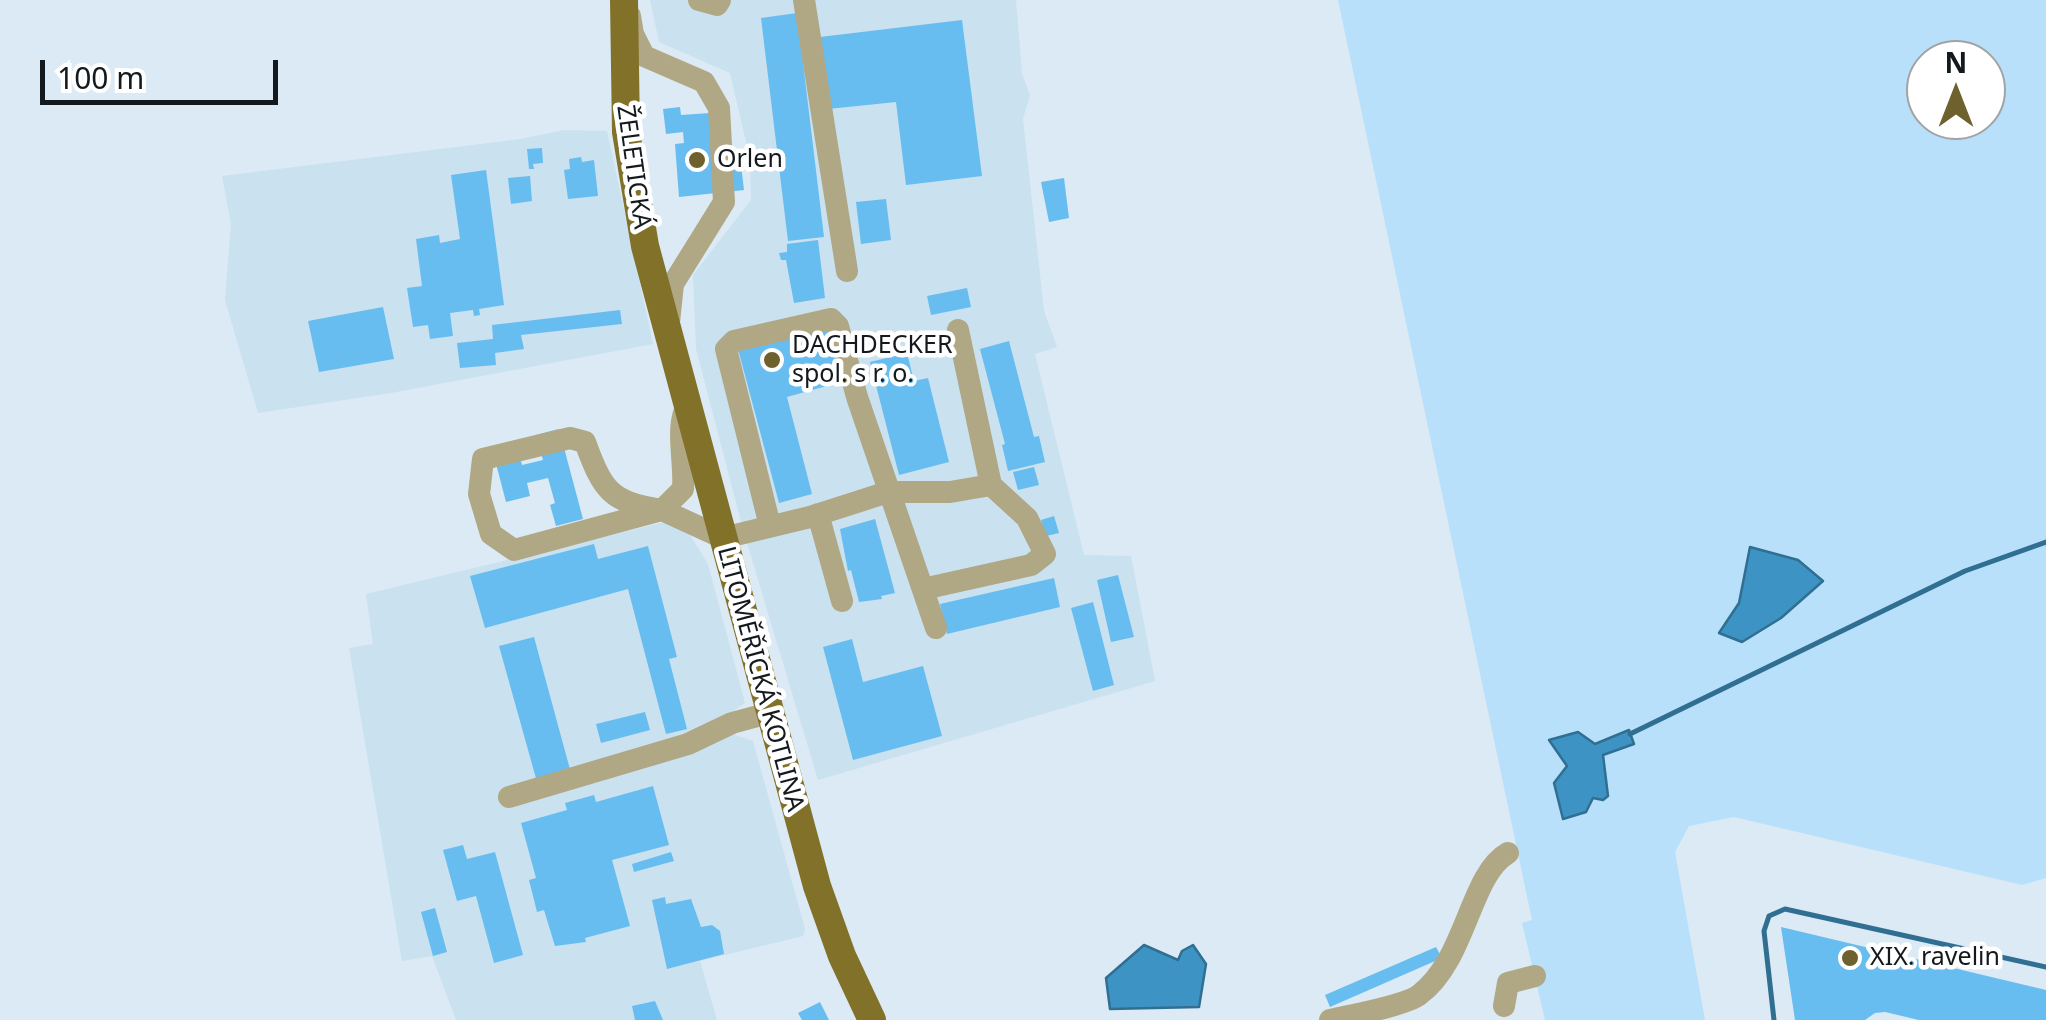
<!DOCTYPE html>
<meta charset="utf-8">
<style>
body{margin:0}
#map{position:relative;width:2046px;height:1020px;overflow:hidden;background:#dbeaf4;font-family:"Noto Sans",sans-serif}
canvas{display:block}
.north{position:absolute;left:1906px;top:40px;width:100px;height:100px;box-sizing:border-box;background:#fff;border:2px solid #a1a3a4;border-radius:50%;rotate:0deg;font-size:28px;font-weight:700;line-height:40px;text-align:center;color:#13191c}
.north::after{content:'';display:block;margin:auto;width:35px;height:45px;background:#6e612e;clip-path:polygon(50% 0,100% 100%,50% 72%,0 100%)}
.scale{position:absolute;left:40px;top:60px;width:238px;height:45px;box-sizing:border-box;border:5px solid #13191c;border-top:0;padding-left:12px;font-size:30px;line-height:35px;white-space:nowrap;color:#13191c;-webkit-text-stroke:8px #fff;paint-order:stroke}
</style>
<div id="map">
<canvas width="2046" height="1020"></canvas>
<div class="north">N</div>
<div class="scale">100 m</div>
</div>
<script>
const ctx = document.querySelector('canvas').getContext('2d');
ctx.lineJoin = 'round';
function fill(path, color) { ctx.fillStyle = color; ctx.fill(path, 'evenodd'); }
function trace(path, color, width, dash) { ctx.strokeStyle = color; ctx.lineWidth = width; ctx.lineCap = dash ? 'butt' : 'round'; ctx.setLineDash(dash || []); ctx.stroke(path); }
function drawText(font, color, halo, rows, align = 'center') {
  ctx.font = font + ' "Noto Sans",sans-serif'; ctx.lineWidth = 9; ctx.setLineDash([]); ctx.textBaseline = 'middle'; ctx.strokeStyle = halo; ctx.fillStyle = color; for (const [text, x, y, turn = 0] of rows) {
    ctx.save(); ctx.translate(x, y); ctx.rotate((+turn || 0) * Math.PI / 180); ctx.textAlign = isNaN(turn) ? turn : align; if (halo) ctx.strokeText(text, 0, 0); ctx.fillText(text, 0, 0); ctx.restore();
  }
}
fill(new Path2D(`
 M650 0H1016L1022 74 1030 95 1023 119 1044 311 1057 347 1035 354 1084 555 1131 556 1155 681 818 780 744 533 696 349 693 275 751 200 750 159 730 73 659 42Z
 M564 130 607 131 653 344 391 393 258 413 225 300 231 224 222 176 521 139Z
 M665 522 687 530 708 564 745 703 729 714 735 735 753 741 805 929 803 936 700 961 717 1020H456L432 956 402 961 349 648 373 644 366 594Z`), '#cae1f0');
fill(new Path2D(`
 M1338 0H2046V878L2022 885 1734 817 1689 826 1675 852 1705 1020H1545L1522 923 1532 920ZM1926 60H1986V120H1926Z`), '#b8e0fa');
const water = new Path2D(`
 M1750 547 1798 560 1823 581 1781 618 1742 642 1719 633 1739 603Z
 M1629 730 1634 744 1603 755 1608 796 1603 800 1593 798 1586 812 1563 819 1554 783 1567 766 1549 740 1578 732 1595 744Z
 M1144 945 1178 960 1182 951 1193 945 1206 964 1199 1007 1110 1009 1106 978Z`);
fill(water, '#3d94c4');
trace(water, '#306f92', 2.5);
trace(new Path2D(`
 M1630 734 1965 571 2046 542
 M1774 1020 1764 931 1769 916 1785 909 2046 967`), '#306f92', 5);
fill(new Path2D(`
 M797 13 824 237 788 241 761 18Z
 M962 20 982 176 906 185 896 102 828 109 820 37Z
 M680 107 681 115 710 113 713 167 741 165 744 190 679 197 675 144 684 143 683 132 666 134 663 109Z
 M542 148 543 163 533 164 534 169H529L527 149Z
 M581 157 582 162 594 160 598 196 568 199 564 170 570 169 569 159Z
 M486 170 504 305 479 309 480 315 474 316 473 310 450 313 453 336 430 339 428 325 413 327 407 288 422 286 416 239 439 235 440 243 460 239 451 175Z
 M530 176 532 201 511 204 508 178Z
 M1064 178 1069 218 1049 222 1041 182Z
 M886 199 891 240 861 244 856 202Z
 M818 240 825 298 794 303 786 260H781L779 253 787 252V244Z
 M967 288 971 307 931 315 927 296Z
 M383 307 394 359 319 372 308 321Z
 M620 310 622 324 521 335 524 349 495 353 496 365 460 368 457 343 493 339 492 325Z
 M827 325 841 382 787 397 812 494 779 503 738 349Z
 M1009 341 1034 437 1039 436 1045 462 1008 471 1002 445 1005 444 980 349Z
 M907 353 914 381 928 378 949 462 899 475 870 362Z
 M559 429 583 519 556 526 550 505 555 503 548 478 527 483 530 496 506 502 495 460 519 453 522 465 543 460 536 435Z
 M1034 467 1039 485 1018 490 1013 472Z
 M1054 516 1059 533 1046 536 1041 520Z
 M875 519 895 593 881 596 882 599 859 602 851 570 848 571 840 529Z
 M594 544 598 559 648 546 677 657 669 659 687 729 666 734 628 589 485 628 470 576Z
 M1118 575 1134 637 1111 642 1097 580Z
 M1054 578 1060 607 947 634 940 604Z
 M1093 602 1114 685 1093 691 1071 608Z
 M534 637 571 773 537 782 499 646Z
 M852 639 863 682 923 666 942 736 853 760 823 647Z
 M645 712 650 730 601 743 596 724Z
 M653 786 669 845 612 860 630 926 585 938 586 942 555 946 544 910 537 912 529 880 536 878 521 823 567 810 565 803 594 795 596 802Z
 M463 845 467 859 495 852 523 955 494 963 476 896 457 901 443 850Z
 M671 852 674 861 634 872 632 864Z
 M665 897 666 904 691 899 701 927 712 925 720 931 724 954 667 969 652 900Z
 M435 908 447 952 433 956 421 912Z
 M1781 927 2046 990V1020H1919L1885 1012 1875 1013 1865 1020H1795Z
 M1436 947 1442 958 1330 1007 1325 995Z
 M655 1001 663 1020H635L632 1006Z
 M820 1002 829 1020H802L798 1013Z`), '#67bdef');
trace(new Path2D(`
 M699 0 717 5 720 0
 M804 0 847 271
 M630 16 633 34 644 56 704 82 719 108 724 202 673 284 669 322
 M684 413C677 433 685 466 683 489L662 510C610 502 603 491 585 442L570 438 483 459 479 494 491 534 514 550 662 510 723 538 810 517 888 492H950L991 485
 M818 514 842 601
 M770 526 726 349 734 341 831 319 838 326 857 397 936 628
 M923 589 1031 565 1045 554 1027 518 991 485 958 330
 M509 797 688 744 732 723 769 713
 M1504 1006 1508 983 1535 976
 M1330 1020C1351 1015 1404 1006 1419 995 1466 961 1470 874 1508 853`), '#b0a784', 22);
trace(new Path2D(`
 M624 0 626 132 645 246 817 886 842 956 872 1020`), '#827128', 28);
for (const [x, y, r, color] of [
 [697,160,10,"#6e612e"],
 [772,360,10,"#6e612e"],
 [1850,958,10,"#6e612e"]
]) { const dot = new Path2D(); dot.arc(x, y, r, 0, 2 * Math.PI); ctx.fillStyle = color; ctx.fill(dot); trace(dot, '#fff', 4); }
drawText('25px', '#13191c', '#fff', [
 ["Orlen",717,160],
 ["DACHDECKER",792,346],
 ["spol. s r. o.",792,375],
 ["XIX. ravelin",1870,958]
], 'left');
drawText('25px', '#13191c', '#fff', [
 ["ŽELETICKÁ",633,167,82],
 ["LITOMĚŘICKÁ KOTLINA",760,679,75]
]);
</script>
